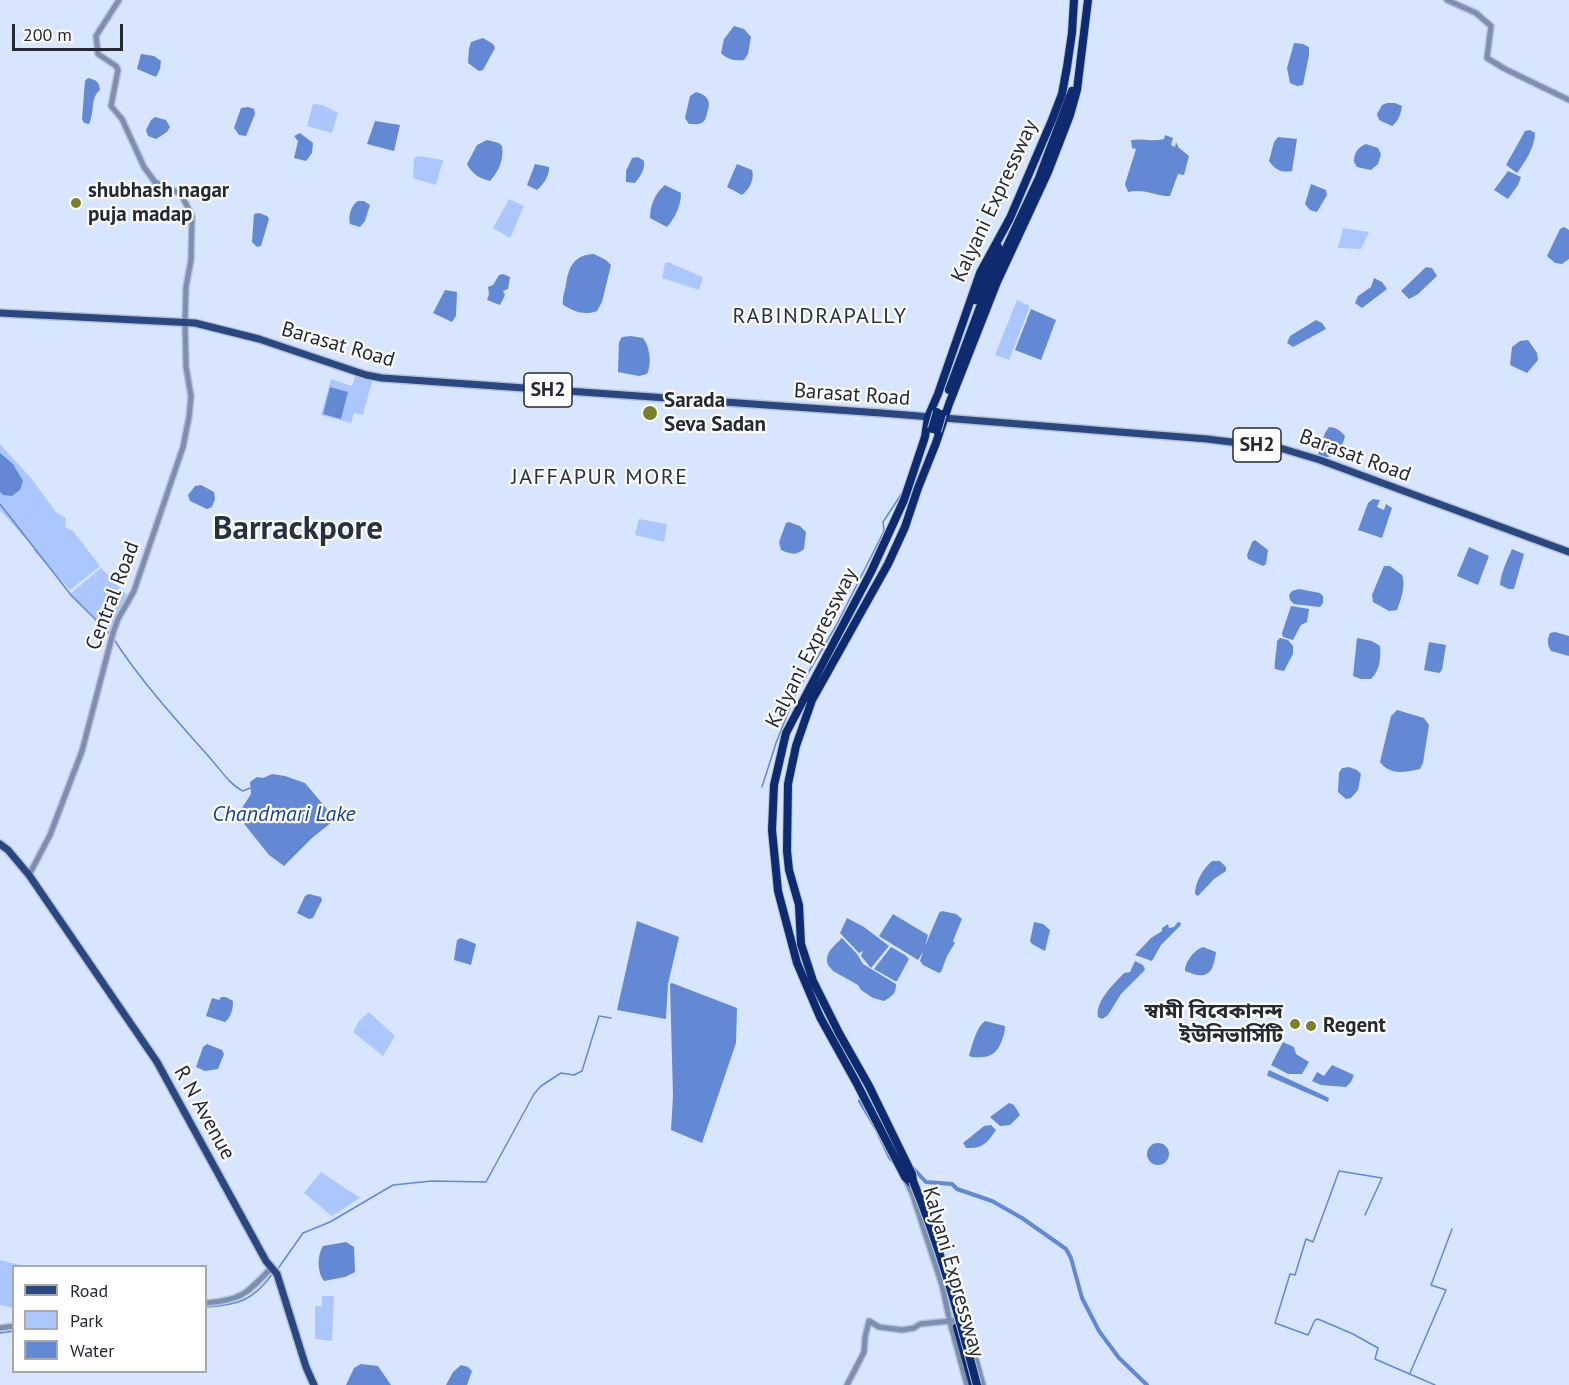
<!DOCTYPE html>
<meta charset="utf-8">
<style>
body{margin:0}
#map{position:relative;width:1569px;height:1385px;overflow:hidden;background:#d7e5fe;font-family:"PT Sans",sans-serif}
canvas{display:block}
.legend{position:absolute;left:12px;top:1265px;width:195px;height:108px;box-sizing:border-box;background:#fff;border:2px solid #a7a9ad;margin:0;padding:8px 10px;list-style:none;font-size:18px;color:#242932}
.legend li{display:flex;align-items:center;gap:12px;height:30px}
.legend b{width:30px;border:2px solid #a7a9ad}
.scale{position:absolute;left:12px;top:24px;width:111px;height:27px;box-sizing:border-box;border:3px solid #242932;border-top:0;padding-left:8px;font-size:18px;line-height:21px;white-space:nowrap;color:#242932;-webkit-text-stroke:4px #fff;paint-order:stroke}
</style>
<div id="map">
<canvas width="1569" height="1385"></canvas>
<ul class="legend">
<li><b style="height:8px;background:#2a4780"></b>Road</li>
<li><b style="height:16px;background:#abc7fd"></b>Park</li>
<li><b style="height:16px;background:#6389d4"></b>Water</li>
</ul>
<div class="scale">200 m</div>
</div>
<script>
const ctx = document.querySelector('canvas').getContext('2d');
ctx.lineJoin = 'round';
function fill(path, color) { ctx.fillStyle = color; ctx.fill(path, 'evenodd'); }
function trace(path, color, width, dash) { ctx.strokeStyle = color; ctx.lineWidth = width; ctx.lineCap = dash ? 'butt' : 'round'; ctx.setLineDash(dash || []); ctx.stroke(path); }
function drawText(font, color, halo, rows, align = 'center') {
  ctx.font = font + ' "PT Sans","Noto Sans Bengali",sans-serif'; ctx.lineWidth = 4.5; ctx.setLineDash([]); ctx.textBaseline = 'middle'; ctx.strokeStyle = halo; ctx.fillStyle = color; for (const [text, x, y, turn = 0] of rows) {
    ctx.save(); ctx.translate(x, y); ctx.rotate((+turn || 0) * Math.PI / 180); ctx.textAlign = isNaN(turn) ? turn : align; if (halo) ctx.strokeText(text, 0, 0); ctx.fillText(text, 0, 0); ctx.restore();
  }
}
fill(new Path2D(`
 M313 104 323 105 338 113 332 133 307 126Z
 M418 156 443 160 436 185 413 178 414 158Z
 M509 199 524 206 510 238 493 228Z
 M1343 228 1369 232 1361 249 1338 248Z
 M670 262 672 264 703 277 699 290 662 278 665 263Z
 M1017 300 1030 306 1009 360 995 355Z
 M356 373 373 377 363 415 354 413 351 423 321 415 331 379 352 386Z
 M0 444 31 478 56 512 66 518 65 527 73 531 100 566 70 590 33 550 34 548 0 510Z
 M639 519 667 524 664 542 635 535Z
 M101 568 129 597 112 635 69 595Z
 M369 1012 395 1036 383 1056 353 1032 359 1021Z
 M321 1172 360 1198 332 1216 304 1193Z
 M0 1260 24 1266H14L13 1308 0 1305Z
 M322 1296H334L332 1341 315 1339V1306H322Z`), '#abc7fd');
fill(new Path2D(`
 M734 26 744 29 751 37 748 54 744 60C735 61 728 60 721 53L724 39Z
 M483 38 493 44 495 48 483 70 479 71 468 63 469 49 471 42Z
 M1294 43 1303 44 1309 47V55L1303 85 1297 86 1290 83 1287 68Z
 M141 54 154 56 161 61 160 69 156 77 137 69Z
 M88 78C96 80 99 81 100 90 90 98 95 112 89 124L84 123 82 119 85 81Z
 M696 92C707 95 712 101 707 113 707 115 705 121 703 122 700 125 694 124 689 124L685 118 690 96Z
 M1387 103H1395L1402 106C1401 114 1398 122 1392 126L1379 120 1377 114 1382 105Z
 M248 107 254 109 255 114 246 136 239 135 234 128 241 108Z
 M155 117 166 120 170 127 167 132 156 139 148 136 146 130 151 120Z
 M375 121 400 125 394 151 367 144Z
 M1530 130 1535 133C1535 147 1525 162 1517 173L1506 165 1525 131Z
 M300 133 313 143 312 153 306 161 294 158 298 141 294 136Z
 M1165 135 1173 138 1171 145 1175 147 1176 142 1179 148 1189 156 1184 175 1178 174 1170 196C1154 196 1145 188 1128 192L1125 184 1136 149 1132 148 1131 140C1144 138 1152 142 1164 139Z
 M1278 137 1297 139 1292 171C1282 173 1275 170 1269 161L1274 142Z
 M487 140 499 143 502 146C504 160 499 171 490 181 479 178 472 174 467 164L477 145Z
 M1366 144 1378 148 1381 154 1378 164 1371 170 1357 167 1354 162C1354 153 1357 148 1366 144Z
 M638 157 644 161C645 169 641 176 635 183L626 182V171L632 158Z
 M535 164 549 167C550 175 543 185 537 190L527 185Z
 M737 164 752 170C755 179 749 190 742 195L727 187Z
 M1508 171 1521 177 1518 185 1508 199 1494 190Z
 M1311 184 1326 190 1327 195 1317 212 1310 210 1305 204Z
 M665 185 681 193C681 206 675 218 667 227L650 218C650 205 655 193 665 185Z
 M358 201H364L370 205 365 221 360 227 350 224C348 216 351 205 358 201Z
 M259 213 267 216 269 219 261 246 257 247 252 242 254 214Z
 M1564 227 1569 230V259L1562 264 1555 263 1547 256 1560 229Z
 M594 254 606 260 611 265 602 302 597 311C584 316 574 311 563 305 562 297 565 292 566 284 569 266 574 255 594 254Z
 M1426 267 1432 268 1437 276 1418 294 1409 299 1401 291Z
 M503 274 510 277 508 289 503 291 505 295 500 305 487 300 489 294 488 287 493 285 499 275Z
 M1374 278 1382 282 1387 289 1362 308 1355 303 1358 296 1371 287Z
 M445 290 457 292 456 316 452 322 433 313Z
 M1031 309 1056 320 1041 360 1015 350Z
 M1316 320 1322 323 1326 329 1293 347 1287 343 1290 336Z
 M631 336 643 338C650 347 652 364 647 374L639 376 618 372 619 342 622 337Z
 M1528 340 1537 353 1538 360 1527 373 1510 365 1512 347 1520 341Z
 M330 387 348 392 341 419 323 414Z
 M1329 427C1336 427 1341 431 1345 436 1342 450 1331 463 1318 454L1325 433Z
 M0 453 13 464 23 481 20 490 12 496 3 495 0 492Z
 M201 485 214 492 215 499 212 507 207 509 190 501 188 495 195 486Z
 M1373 499 1380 500 1377 507 1384 510 1386 504 1392 508 1382 538 1358 530 1368 503Z
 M789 522 800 526 806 532 804 549C796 556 790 554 781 550L779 542 786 523Z
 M1255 540 1268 550 1266 564 1263 566 1248 559 1247 555 1252 542Z
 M1469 547 1489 556 1478 585 1457 576Z
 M1512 549 1524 554 1514 589H1509L1500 585C1501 572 1507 561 1512 549Z
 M1384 566H1390L1402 575C1406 586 1401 599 1397 610L1389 611 1373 602 1372 595Z
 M1299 589 1320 593 1323 596V603L1320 607 1294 604 1290 600 1289 595 1292 591Z
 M1291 606 1309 609 1307 622 1301 625 1293 640 1283 637 1282 633Z
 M1555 632 1569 636V656L1551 651C1547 644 1547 640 1550 633Z
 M1280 638 1288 640 1293 646V654L1284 671 1275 669C1274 661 1277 650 1277 641Z
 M1357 638 1372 641 1380 646C1381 657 1380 671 1371 679H1361L1353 676Z
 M1429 642 1446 645 1442 670 1439 673 1424 670Z
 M1397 710 1424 718 1429 725 1423 763 1420 769C1406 772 1390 776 1380 762L1391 716Z
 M1349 767 1357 770 1361 774 1358 790 1351 798 1346 799 1338 792 1339 773 1342 768Z
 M272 774 285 776 305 783 331 814 332 822 312 838 284 866 269 855 241 820 240 811 251 794 250 782 257 777 263 778Z
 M1212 861H1220L1226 867V871L1214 879 1198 896 1195 894C1195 882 1203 869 1212 861Z
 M309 894 321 897 322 900 313 918 309 919 297 913 305 896Z
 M942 911 956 914 962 919 953 941 955 943 947 956 941 972 939 973 923 965 920 961 923 952 918 960 879 936 893 914 928 935 925 946 939 913Z
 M847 918 864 927 889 946 871 968 861 956 863 951 859 953 840 933Z
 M637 921 679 937 668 984 666 1019 617 1010Z
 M1034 922 1043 924 1050 930 1045 951 1032 944 1030 941Z
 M1178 922 1181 923 1180 926 1161 945 1152 961 1135 955 1151 938 1162 931V928L1168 924 1169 928 1174 927Z
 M461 938 476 944 471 965 454 960 457 940Z
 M842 938 857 954 863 964 896 984C896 994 892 996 884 1001L873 998 861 990 858 985 833 971 828 965C824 953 834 946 842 938Z
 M891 947 905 955 909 959 897 981H895L874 969Z
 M1203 947 1216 952C1213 975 1207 980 1185 971 1185 962 1194 950 1203 947Z
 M1135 961 1143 965 1145 970 1121 994 1108 1015 1102 1019 1098 1017C1095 1001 1114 984 1124 973L1130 972Z
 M672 983 737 1008 736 1043 702 1143 671 1130 673 1096 670 984Z
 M221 997H226L233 1001C233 1010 231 1017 225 1022L206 1016 212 998 219 1000Z
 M985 1021 1005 1026C1005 1031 1004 1035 1002 1040 996 1057 987 1058 971 1057L969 1055C973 1043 976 1028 985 1021Z
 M1283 1042 1294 1047 1296 1054 1309 1062 1302 1074H1288L1271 1065Z
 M207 1044 222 1050 224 1054 218 1069 205 1071 196 1067 203 1047Z
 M1332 1065 1354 1075 1351 1082 1346 1087 1321 1085 1312 1081 1317 1072 1324 1076Z
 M1269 1070 1323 1095 1329 1098 1328 1102 1268 1076 1267 1075Z
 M1009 1103 1014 1105 1020 1115 1010 1125 1000 1126 990 1117Z
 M991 1125 996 1130C987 1143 983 1149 966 1148L963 1143 984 1126Z
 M1147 1154a11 11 0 1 1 22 0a11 11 0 1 1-22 0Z
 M346 1242 354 1247 355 1272 345 1277 324 1281C317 1273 317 1255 323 1246Z
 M361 1364 378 1366 391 1385H346L354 1368Z
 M461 1365 468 1367 472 1371 467 1385H446L453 1372Z`), '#6389d4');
trace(new Path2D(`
 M0 504 71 595 110 634
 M113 638C140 680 176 720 210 758 220 769 230 785 243 791L250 788
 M762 787 776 743 795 695 837 624 884 531 883 522 902 493
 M1365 1215 1382 1178 1339 1171 1313 1242 1306 1239 1295 1275 1290 1274 1275 1323 1308 1335 1315 1320 1318 1319 1353 1334 1378 1348 1375 1359 1435 1385
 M277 1270 303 1233 330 1222 393 1185 432 1181 486 1182 534 1094 541 1086 561 1073 574 1075 582 1071 599 1016 611 1018
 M206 1307C238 1305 253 1301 273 1273
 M0 1333 14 1331
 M1410 1373 1446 1290 1431 1285 1452 1229`), '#6389d4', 1.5);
trace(new Path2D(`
 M860 1101 877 1130 890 1158 894 1162
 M910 1165 926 1182 952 1184 957 1189 992 1201 1022 1218 1066 1249 1071 1258 1082 1298 1099 1331 1119 1358 1147 1385`), '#6389d4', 4);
const minor = new Path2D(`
 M1447 0 1476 13 1491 26 1487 58 1505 69 1569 100
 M29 875 50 835 82 751 113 633 118 619 134 591 183 447 189 417 191 396 186 367 185 322 186 287 191 260 192 216 181 194 155 182 144 167 122 119 111 106 118 70 116 66 98 54 96 36 119 0
 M906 1180 912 1193 942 1285 950 1322 967 1385
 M953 1283 965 1319 983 1385
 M206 1303C241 1300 247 1294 271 1268
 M0 1328 14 1326
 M847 1385 864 1352 865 1337 869 1321 879 1327 902 1330 914 1328 920 1324 961 1320`);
const major = new Path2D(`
 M0 313 195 323 259 339 366 375 382 378 881 413 1207 439 1280 448 1320 460 1569 552
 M0 844 8 850 29 875 157 1062 266 1261 277 1274 306 1367 314 1385`);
const highway = new Path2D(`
 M975 300 998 247
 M949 390 986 291 1039 178 1072 91
 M913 1181 912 1174 869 1086 839 1033 813 981 801 944 799 905 789 870 787 851 788 784 796 746 812 700 888 564 905 527 918 488 936 443 949 404 997 282 1048 172 1070 115 1077 90 1088 0
 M911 1183 905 1177 856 1082 820 1017 797 963 778 891 772 830 774 785 786 733 871 572 904 500 925 437 928 417 938 394 980 273 1010 218 1052 120 1062 94 1067 67 1072 33 1074 0
 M957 1327 973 1385`);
trace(minor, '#b7c3d9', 8);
trace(major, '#b7c3d9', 10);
trace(highway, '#b7c3d9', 10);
trace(minor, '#7d8fb0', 5);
trace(major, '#2a4780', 7);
trace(highway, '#0d2b6e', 8);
const highwayBridge = new Path2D(`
 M932 429 937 412
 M937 431 942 414
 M913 1181C940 1247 959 1316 977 1385`);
trace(highwayBridge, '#b7c3d9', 10, []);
trace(highwayBridge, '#0d2b6e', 8);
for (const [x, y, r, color] of [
 [76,203,6,"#797f2a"],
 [650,413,8,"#797f2a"],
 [1295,1024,6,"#797f2a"],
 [1311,1026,6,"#797f2a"]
]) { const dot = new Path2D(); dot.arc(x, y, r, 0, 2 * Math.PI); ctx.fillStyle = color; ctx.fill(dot); trace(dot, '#fff', 2); }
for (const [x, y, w] of [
 [548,390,48],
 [1257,445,48]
]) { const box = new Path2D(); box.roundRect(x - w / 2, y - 17, w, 34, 4.5); ctx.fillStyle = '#fff'; ctx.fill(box); trace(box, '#242932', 1.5); }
drawText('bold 20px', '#242932', null, [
 ["SH2",548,390],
 ["SH2",1257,445]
]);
drawText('bold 21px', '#242932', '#fff', [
 ["shubhash nagar",88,191],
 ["puja madap",88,215],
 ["Sarada",664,401],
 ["Seva Sadan",664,425],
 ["স্বামী বিবেকানন্দ",1283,1012,"right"],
 ["ইউনিভার্সিটি",1283,1036,"right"],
 ["Regent",1323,1026]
], 'left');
drawText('21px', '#242932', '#fff', [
 ["Kalyani Expressway",995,201,-65],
 ["Barasat Road",338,345,16],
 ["Barasat Road",852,395,4],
 ["Barasat Road",1355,456,20],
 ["Central Road",113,596,-69],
 ["Kalyani Expressway",812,648,-63],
 ["R N Avenue",204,1113,61],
 ["Kalyani Expressway",953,1272,74]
]);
ctx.letterSpacing = '1.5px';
drawText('22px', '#273144', '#fff', [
 ["RABINDRAPALLY",820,317],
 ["JAFFAPUR MORE",600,478]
]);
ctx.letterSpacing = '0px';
drawText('italic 22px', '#184098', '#fff', [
 ["Chandmari Lake",284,815]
]);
drawText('bold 33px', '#273144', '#fff', [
 ["Barrackpore",298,530]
]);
</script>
